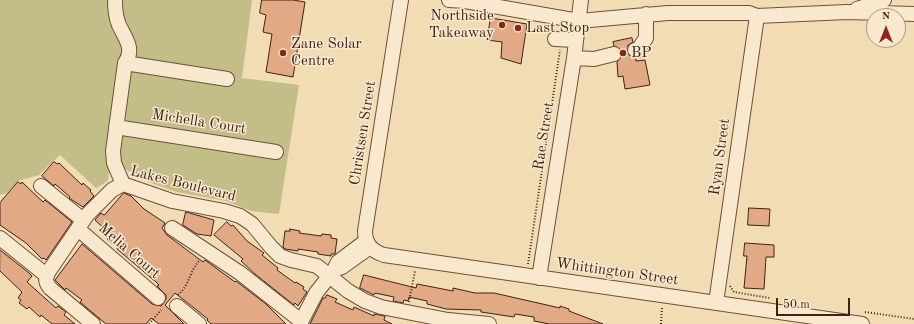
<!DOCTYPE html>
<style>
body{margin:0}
#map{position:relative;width:914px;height:324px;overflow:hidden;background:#f2dcb3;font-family:"Old Standard TT",serif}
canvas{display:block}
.north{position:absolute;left:866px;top:8px;width:40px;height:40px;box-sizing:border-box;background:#f7e8ce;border:1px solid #ae9884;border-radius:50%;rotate:0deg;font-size:11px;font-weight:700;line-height:16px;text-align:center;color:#412115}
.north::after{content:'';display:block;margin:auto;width:14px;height:18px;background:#8f2418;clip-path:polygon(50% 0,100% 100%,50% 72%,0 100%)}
.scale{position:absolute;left:776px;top:298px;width:74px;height:18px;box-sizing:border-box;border:2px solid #412115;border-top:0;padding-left:5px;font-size:12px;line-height:14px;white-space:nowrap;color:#412115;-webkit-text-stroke:3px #f7e8ce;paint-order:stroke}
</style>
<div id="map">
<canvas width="914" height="324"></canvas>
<div class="north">N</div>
<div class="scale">50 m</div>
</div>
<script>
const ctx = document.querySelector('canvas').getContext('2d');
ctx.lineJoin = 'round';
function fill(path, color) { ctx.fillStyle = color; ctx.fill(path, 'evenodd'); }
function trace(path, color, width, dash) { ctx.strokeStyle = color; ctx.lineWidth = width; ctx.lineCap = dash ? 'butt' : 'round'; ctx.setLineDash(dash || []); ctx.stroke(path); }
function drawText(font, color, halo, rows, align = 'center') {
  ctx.font = font + ' "Old Standard TT",serif'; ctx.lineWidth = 3; ctx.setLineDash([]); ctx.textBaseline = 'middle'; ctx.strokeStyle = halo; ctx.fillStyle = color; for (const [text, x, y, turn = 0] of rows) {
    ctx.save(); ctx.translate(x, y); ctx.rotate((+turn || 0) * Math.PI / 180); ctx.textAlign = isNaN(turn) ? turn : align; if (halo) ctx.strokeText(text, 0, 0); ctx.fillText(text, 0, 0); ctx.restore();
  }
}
fill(new Path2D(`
 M0 0H252L242 78 299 85 279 214 251 211 226 201 177 192 154 184 125 169 109 170 108 181 96 188 60 155 39 175 18 181 7 193 0 195Z`), '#c3be87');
const building = new Path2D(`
 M262 0H293L305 2 293 77 266 72 272 34 263 32 266 15 260 13Z
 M491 18 527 24 521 64 501 58 502 42 487 40Z
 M632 38 633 42 627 46V54L636 58V61L645 60 650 85 625 89 623 76 618 77 617 62 622 57V52L620 48 614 46 613 42Z
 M54 162 58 164 59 163 82 185 83 183 91 190 90 191 94 196 83 207 69 198 70 197 55 184 54 186 42 176Z
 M18 182 21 184 22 182 43 202 45 200 72 222 46 260 44 258 42 259 26 243 0 225V203Z
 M124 193 131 196 144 209 165 223 162 228 167 235 203 262 205 260 235 282 236 281 266 304 286 324H211L207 320 208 319 175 293 165 305 184 324H159L151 318 146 324H106L80 302 82 300 66 288 65 290 55 280 82 244 152 304 161 306 166 299V295L157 286 159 285 156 282 117 249 118 247 107 239 110 234 95 220 101 213 104 215Z
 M749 208 770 209 769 226 748 225Z
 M186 212 214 220 211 236 197 234 183 225Z
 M227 222 231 226 233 225 247 241 264 253 262 255 278 268 277 270 295 283 296 282 304 287 303 289 307 292 298 306 295 303 294 305 255 274 241 261 243 259 214 235Z
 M290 229 300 231 299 233 321 236 322 234 331 235V238L337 239 335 254H331V256L318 254V252L298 249V251L285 249 283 247 285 231H290Z
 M745 243 774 245V257H766L764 289 744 288 747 256H744Z
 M0 250 29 273 32 276 27 282 56 308 58 306 66 312 64 315 75 324H52L41 315 40 317 29 307 27 309 19 303 21 300 18 298 22 292 0 271Z
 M364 275 416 288 417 284 453 291V288L475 293H494L560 308V306L569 309V311L603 324H549L534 321V317L515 314 514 317 481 312V310L446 309 427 304V301L409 297 408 301 404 300 403 303 393 301 394 297 375 293 374 295 360 288Z
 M327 295 337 299 335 302 353 310 354 307 374 316V314L385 316 384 320 392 324H310L323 298H325Z`);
fill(building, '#e1aa85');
trace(building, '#412115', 1);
trace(new Path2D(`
 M614 54 635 50`), '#cfb793', 14, [14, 7]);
const minor = new Path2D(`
 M115 0C115 8 116 18 119 25 125 38 135 49 125 63L113 151 114 163 123 184
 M401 0 365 231C365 244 372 251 384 255L862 324
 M449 0 465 1 579 21 668 13H749L757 16 847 12 914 14
 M857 9 884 0
 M555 39 576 40
 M635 50H638L646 38V14
 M574 58 594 59 614 54
 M125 63 227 79
 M116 127 276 152
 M41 186 83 220
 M172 228 240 273 301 321
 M78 229 158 298
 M0 238 46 275
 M366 241 338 262 334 270 342 267 370 247
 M539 278 574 58 581 0
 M716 303 757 16
 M177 306 199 324
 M93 324 50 288C45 282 45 278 49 271L87 215 112 190 123 184 172 201 224 211 240 216 252 224 271 247 280 256 291 260 317 266 348 291 365 301 381 307 448 320 489 324
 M300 324 316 293 334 270`);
trace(minor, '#6d503c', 16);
trace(new Path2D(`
 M528 264 560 50
 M730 286 734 292 770 298
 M178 295C191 283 189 271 200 260
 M409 302 415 271
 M865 312 914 319
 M149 324 161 310
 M661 324 662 306`), '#412115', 2, [1, 2]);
trace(minor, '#f7e8ce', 14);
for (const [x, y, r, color] of [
 [502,25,4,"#8f2418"],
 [518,28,4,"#8f2418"],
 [283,53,4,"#8f2418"],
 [623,53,4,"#8f2418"]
]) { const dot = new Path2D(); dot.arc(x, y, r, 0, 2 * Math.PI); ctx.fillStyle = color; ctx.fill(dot); trace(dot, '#f7e8ce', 1.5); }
drawText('15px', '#412115', '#f7e8ce', [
 ["Northside",494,16,"right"],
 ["Takeaway",494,33,"right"],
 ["Last Stop",526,28],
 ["Zane Solar",291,44],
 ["Centre",291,61],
 ["BP",631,53]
], 'left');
drawText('15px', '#412115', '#f7e8ce', [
 ["Michella Court",199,122,9],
 ["Christsen Street",363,133,-81],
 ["Rae Street",544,136,-81],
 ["Ryan Street",720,157,-82],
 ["Lakes Boulevard",183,184,14],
 ["Melia Court",129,251,41],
 ["Whittington Street",617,272,8]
]);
</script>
